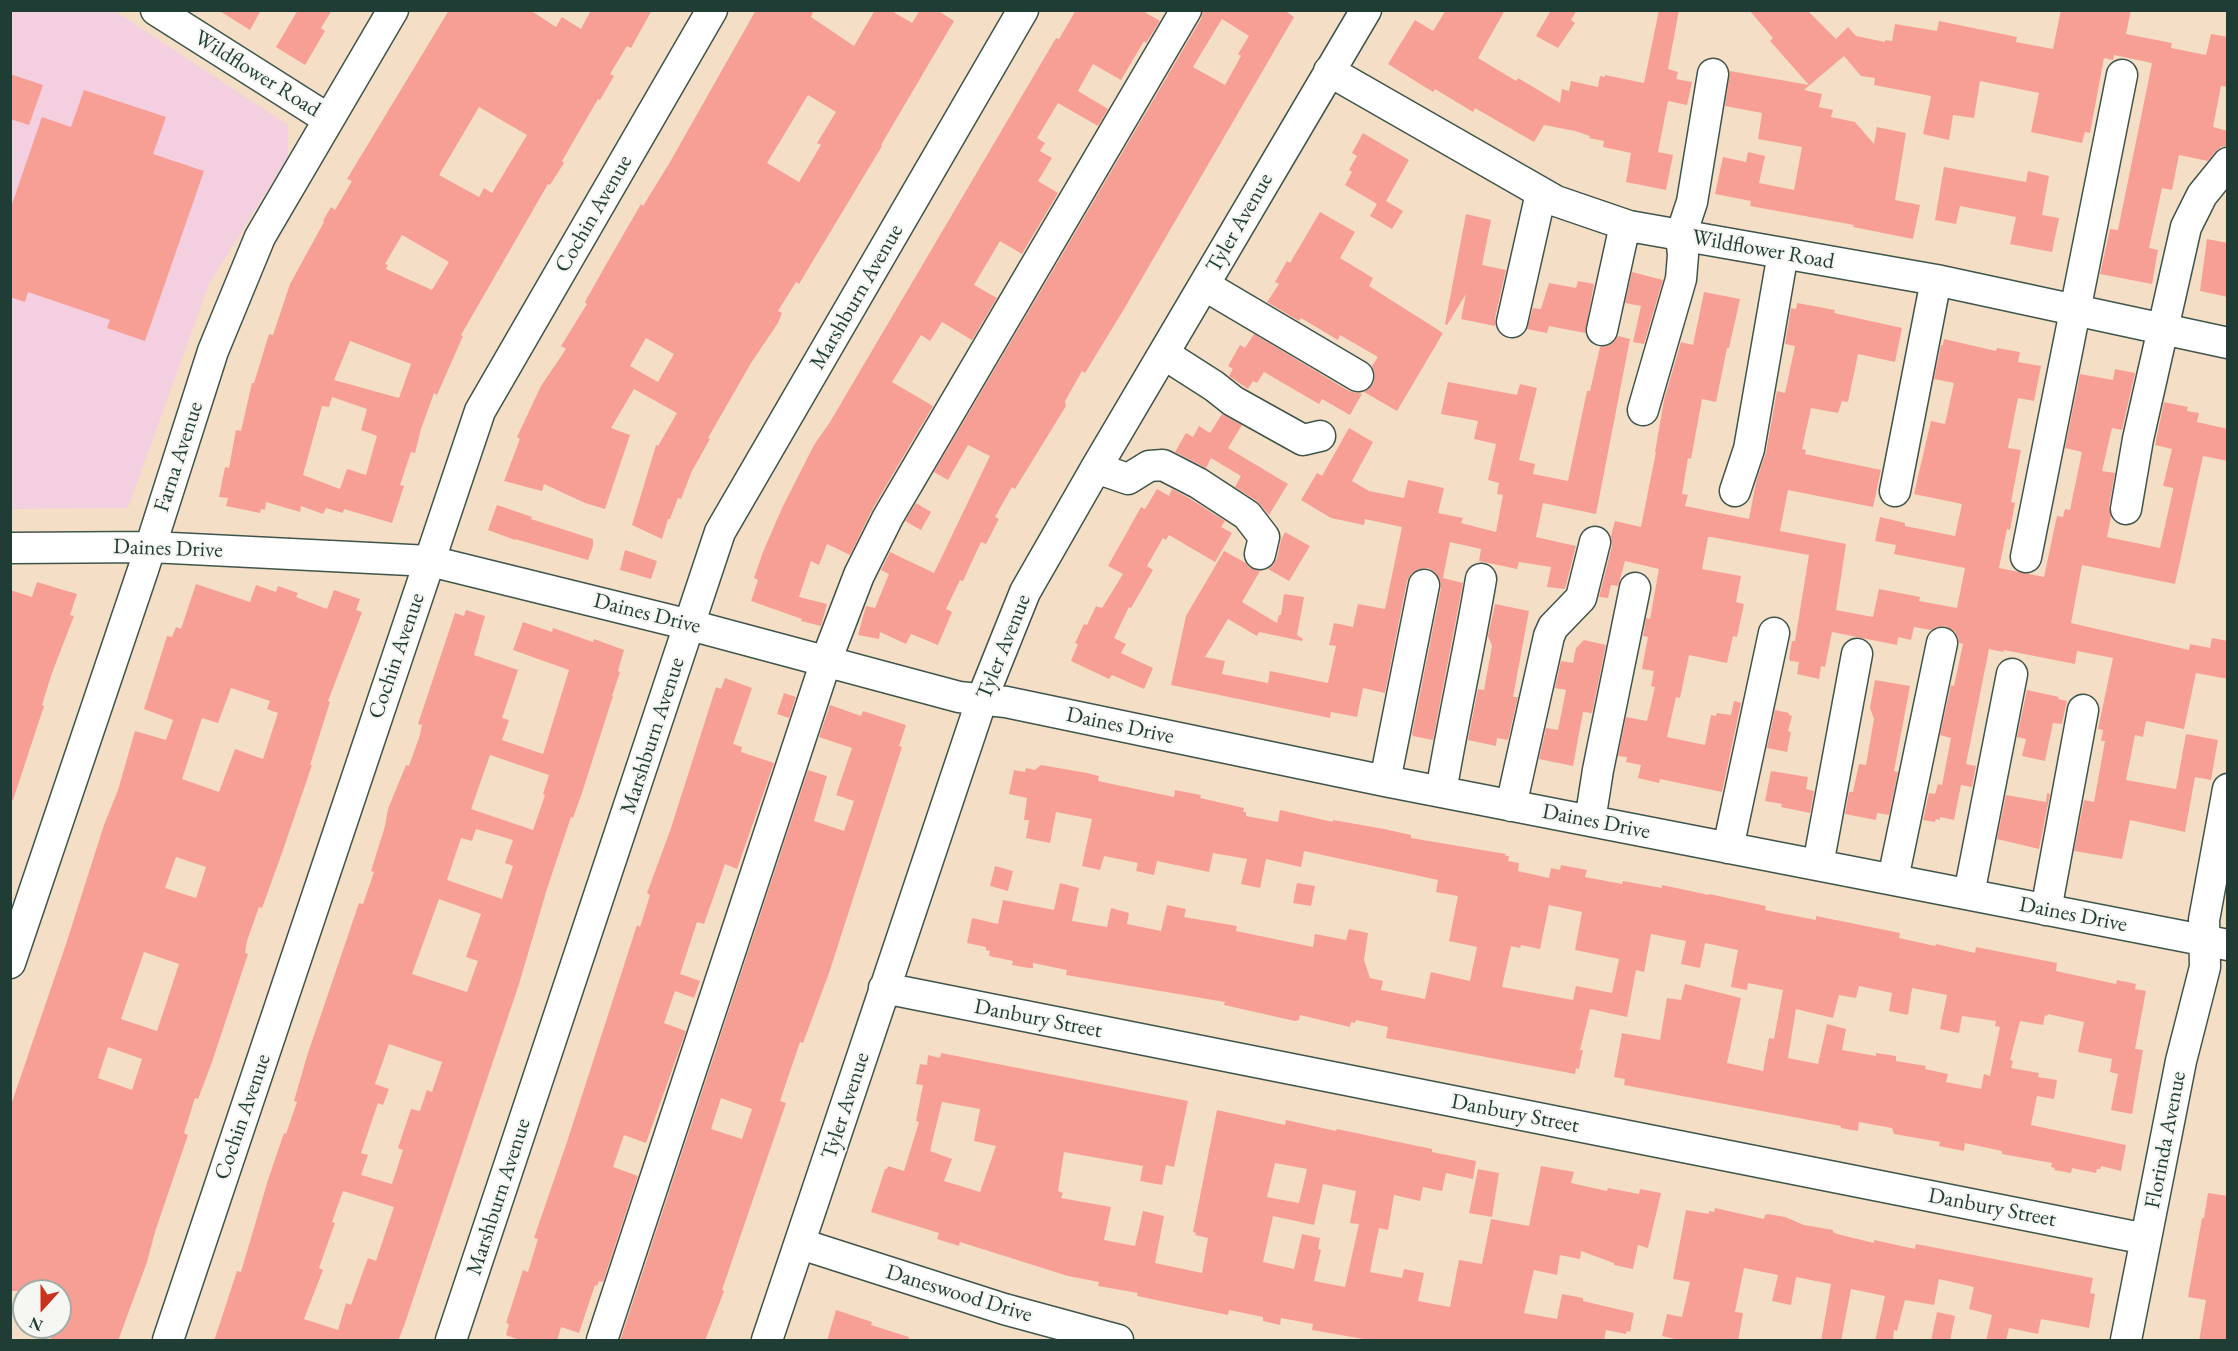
<!DOCTYPE html>
<style>
body{margin:0}
#map{position:relative;width:2238px;height:1351px;overflow:hidden;background:#f4dfc6;font-family:"EB Garamond",serif}
canvas{display:block}
.frame{position:absolute;inset:0;border:12px solid #1f3d34;pointer-events:none}
.north{position:absolute;left:12px;top:1279px;width:60px;height:60px;box-sizing:border-box;background:#f6f6f2;border:2px solid #a0aca6;border-radius:50%;rotate:201deg;font-size:16px;font-weight:700;line-height:24px;text-align:center;color:#1f3d34}
.north::after{content:'';display:block;margin:auto;width:21px;height:27px;background:#c8321e;clip-path:polygon(50% 0,100% 100%,50% 72%,0 100%)}
</style>
<div id="map">
<canvas width="2238" height="1351"></canvas>
<div class="frame"></div>
<div class="north">N</div>
</div>
<script>
const ctx = document.querySelector('canvas').getContext('2d');
ctx.lineJoin = 'round';
function fill(path, color) { ctx.fillStyle = color; ctx.fill(path, 'evenodd'); }
function trace(path, color, width, dash) { ctx.strokeStyle = color; ctx.lineWidth = width; ctx.lineCap = dash ? 'butt' : 'round'; ctx.setLineDash(dash || []); ctx.stroke(path); }
function drawText(font, color, halo, rows, align = 'center') {
  ctx.font = font + ' "EB Garamond",serif'; ctx.lineWidth = 4.5; ctx.setLineDash([]); ctx.textBaseline = 'middle'; ctx.strokeStyle = halo; ctx.fillStyle = color; for (const [text, x, y, turn = 0] of rows) {
    ctx.save(); ctx.translate(x, y); ctx.rotate((+turn || 0) * Math.PI / 180); ctx.textAlign = isNaN(turn) ? turn : align; if (halo) ctx.strokeText(text, 0, 0); ctx.fillText(text, 0, 0); ctx.restore();
  }
}
fill(new Path2D(`
 M10 11H115L288 125V157L209 284 128 508 11 509Z`), '#f3cfdf');
fill(new Path2D(`
 M218 10H261L250 30Z
 M298 10H332L321 28 325 31 305 65 276 47Z
 M449 10H530L556 27 562 17 581 29 591 10H652L631 48 627 46 610 74 614 76 600 100 598 99 562 161 564 163 550 185 548 184 461 335 463 336 437 395 434 393 421 429 415 453 411 452 400 485 404 486 392 523 344 509 343 513 326 508 323 514 301 506 300 512 266 502 265 510 261 509 260 513 226 506 228 498 219 497 225 467 229 468 236 430 241 431 252 383H254L269 334 273 335 290 284 324 222 323 221 331 207 335 210 352 181 347 179ZM479 107 527 135 492 193 484 188 479 197 439 175ZM402 235 449 262 432 290 386 269 388 265 385 264ZM350 341 411 364 399 398 334 380ZM332 397 367 409 361 430 377 436 366 475 347 469 340 489 303 475 322 406 329 407Z
 M756 10H814L811 17 854 46 875 10H890L912 23 920 10H937L954 21 881 145 882 146 799 284 796 282 778 311 782 313 778 323 751 363 708 438 710 439 692 471 681 499 678 498 670 519H668L662 539 632 525 656 445 658 446 677 413 634 389 611 428 630 435 605 509 585 503 544 484 542 491 504 481 520 439 517 437 541 386 566 349 561 346 587 304 585 302 608 261 641 204 643 206 670 162ZM808 95 836 112 817 143 821 145 799 182 767 163ZM646 338 674 354 658 382 630 366Z
 M1076 10H1141L1160 21 1146 43 1144 41 1121 80 1093 64 1078 91 1108 109 1098 126 1058 103 1037 138 1045 143 1040 151 1052 158 1038 181 1058 193 1022 254 1000 241 974 285 997 298 972 340 942 322 930 341 921 335 892 382 933 406 873 508 850 555 827 544 819 565 811 561 799 597 827 604 821 626 801 621 802 619 751 601 758 580 754 578 763 552 782 508 814 445 830 422 1056 38 1059 39Z
 M1203 10H1284L1294 17 1124 309 1085 373 1082 371 1065 401 1066 406 1015 489 1012 487 995 517 999 519 986 544 981 542 963 581 960 580 946 609 952 612 938 645 911 634 906 644 880 632 879 639 858 635 866 606 875 608 889 574 881 570 890 552 934 573 990 456 968 445 948 480 934 472 1201 19ZM1222 19 1249 36 1238 54 1241 56 1225 85 1193 67Z
 M1446 10H1505L1478 58 1516 81 1518 78 1560 103 1562 89 1569 91 1571 81 1598 87 1600 76 1605 77V75L1644 83 1659 10H1679L1668 69 1678 72 1676 79 1692 82 1687 105 1668 101 1658 152 1673 155 1666 190 1626 182 1631 153 1603 147 1604 141 1589 138 1590 136 1575 131 1544 125 1534 142 1475 108 1473 112 1435 89 1433 92 1388 64 1415 20 1433 31Z
 M1551 10H1577L1571 20 1575 23 1558 48 1536 36Z
 M1749 10H1807L1836 39 1848 27 1856 36 1885 42V40L1892 41 1895 24 1937 31 1939 21 2017 37 2016 42 2053 49 2061 10H2131L2126 34 2172 43 2171 48 2206 55 2211 34 2228 37V87L2221 86 2213 127 2228 131V146L2221 147 2215 152 2208 161 2179 155 2172 190 2162 188 2149 248 2158 250 2152 284 2100 274 2110 229 2118 230 2152 63 2114 55 2113 60 2104 58 2090 133 2085 132 2082 143 2031 132 2039 93 1980 81 1974 118 1953 115 1949 140 1923 134 1931 96 1874 85 1875 78 1861 76 1844 56 1804 90 1822 94 1819 107 1833 110 1831 117 1855 122 1874 144 1877 127 1906 133 1895 200 1920 205 1913 239 1853 227 1854 225 1750 206 1751 201 1715 194 1723 157 1746 162 1748 152 1765 156 1759 183 1794 190 1802 147 1758 139 1762 113 1725 106 1730 71 1809 85 1770 41 1773 38Z
 M10 74 43 85 29 125 10 119Z
 M84 90 166 117 153 154 204 171 145 341 107 328 110 320 28 292 25 302 10 297V210L42 117 71 127Z
 M1363 133 1409 160 1386 201 1403 211 1392 229 1370 216 1377 204 1345 185 1352 172 1349 170 1357 156 1352 153Z
 M1944 167 2026 182 2028 171 2049 176 2042 215 2059 218 2052 252 2010 244 2016 217 1960 206 1956 224 1935 220Z
 M1320 212 1355 232 1340 258 1373 278 1369 286 1443 333 1397 411 1364 392 1373 384 1375 376 1372 366 1378 357 1340 335 1338 340 1301 318 1299 321 1267 302 1279 284 1275 282 1287 261 1290 263Z
 M1466 214 1491 220 1482 265 1506 270 1495 318V326L1461 319 1466 294 1447 325 1445 324Z
 M2207 239 2228 243V297L2200 291Z
 M1632 272 1663 280 1644 344 1633 342 1641 306 1625 303Z
 M1578 281 1594 284 1585 333 1549 326 1547 333 1527 329 1533 308 1541 309 1549 283 1576 288Z
 M1704 292 1740 299 1729 348H1727L1716 402 1702 399 1691 459 1688 458 1682 494 1688 495 1685 506 1749 519 1756 482 1766 452 1777 391 1785 393 1795 346 1785 344 1791 308 1796 309 1797 303 1835 310 1834 313 1902 328 1895 362 1858 354 1848 402 1842 401 1838 413 1811 408 1802 449 1806 450 1805 454 1881 470 1873 507 1788 490 1780 531 1846 544 1836 610 1873 617 1879 589 1920 597 1919 601 1957 608 1965 568 1894 554 1896 545 1875 541 1880 517 1905 523V526L1955 536 1962 504 1914 494 1931 421 1945 424 1954 383 1934 379 1941 345H1943L1944 339 1996 351 1997 348 2020 352 2018 362 2041 366 2034 401 2018 398 2008 448 2021 450 2011 502 2015 503 2010 530 2007 529 1999 568 2044 577 2057 516 2063 517 2065 509 2070 510 2082 452 2065 448 2080 374 2113 380 2115 369 2135 373 2122 430 2112 428 2102 471 2115 473 2109 506 2111 517 2107 537 2160 548 2173 490V488L2163 486 2172 449 2155 445 2164 402 2188 407 2187 411 2199 413 2197 422 2228 429V461L2203 456 2175 584 2082 565 2071 623 2189 650 2190 644 2210 648 2212 638 2228 641V679L2196 673 2184 729 2146 721 2143 737 2135 735 2126 780 2176 789 2186 734 2218 740 2211 780 2195 777 2185 832 2130 820 2122 859 2074 851 2084 800 2094 802 2105 741H2101L2103 730 2098 729 2113 658 2077 651 2075 664 2004 650 2003 652 1989 649 1966 764 1976 766 1972 787 1961 785 1954 820 1940 817V820L1936 819 1935 822 1923 820 1929 793 1935 794 1938 784 1942 785 1951 738 1940 735 1951 685 1954 686 1963 644 1959 643 1958 637 1954 631 1945 626 1937 627 1931 630 1914 627 1911 640 1898 637 1897 645 1832 632 1825 667 1821 666 1819 679 1797 674 1799 662 1790 661 1789 658 1792 641H1795L1809 555 1711 537H1708L1702 569 1741 576 1736 602 1744 604 1740 623 1737 637 1733 636 1727 663 1689 655 1680 698 1676 697 1667 737 1705 745 1711 715 1716 716 1717 713 1731 715 1734 701 1741 703 1722 792 1660 779 1659 783 1638 778 1641 765 1626 762 1627 757 1618 756 1626 717 1647 721 1655 687 1651 686 1654 671 1642 669 1648 637 1643 636 1646 618 1650 619 1659 569 1625 561 1618 586 1611 585 1608 598 1599 597 1612 546 1611 536 1615 521 1641 527 1656 452H1655L1664 400 1681 342 1693 345Z
 M1254 334 1349 391 1362 394 1350 415 1322 399 1319 404 1264 372 1257 383 1253 381 1248 389 1229 376 1233 369 1228 366 1240 345 1245 348Z
 M1618 336 1630 339 1596 514 1543 503 1536 537 1576 546 1565 589 1547 587 1551 567 1519 562 1517 569 1479 561 1481 549 1450 542 1443 578 1463 583 1433 740 1413 736 1412 734 1441 588 1440 579 1435 572 1428 568 1418 569 1411 574 1407 581 1385 693 1363 688 1357 717 1331 712 1330 718 1171 685 1186 616 1224 551 1246 563 1249 567 1260 571 1242 602 1277 623 1279 615H1281L1284 594 1304 597 1297 635 1303 639 1302 641 1259 632 1257 636 1228 619 1205 657 1225 661 1222 674 1268 683 1270 671 1328 683 1336 646 1329 645 1334 623 1353 627 1358 604 1385 609 1402 527 1365 519 1364 525 1331 518 1301 500 1317 473 1322 476 1349 428 1373 442 1352 481 1369 491 1404 498 1408 480 1444 488 1438 513 1463 518 1461 523 1496 532 1503 495 1497 494 1499 483 1488 480 1496 444 1474 439 1478 421 1441 414 1448 382 1517 395 1520 384 1537 388 1519 460 1535 464 1533 474 1568 481 1587 391H1590L1600 347 1608 346 1614 342Z
 M1222 414 1242 425 1228 448 1288 484 1269 515 1257 501 1235 487 1241 476 1211 458 1206 468 1175 452 1186 433 1193 437 1199 426 1210 433Z
 M1157 489 1169 496 1172 489 1189 498 1225 521 1221 527 1232 533 1215 562 1169 535 1166 540 1163 538 1147 566 1153 570 1131 608 1129 607 1114 638 1126 644 1121 653 1153 668 1144 689 1112 675 1109 679 1071 661 1078 644 1075 643 1084 624 1087 625 1096 606 1102 608 1123 574 1108 566 1141 507 1145 509Z
 M916 503 931 512 921 530 905 521Z
 M497 505 532 517 531 519 593 539V546L588 560 515 539V540L488 530Z
 M1285 532 1310 546 1289 581 1268 569 1273 565 1277 558 1281 540Z
 M625 550 657 561 651 579 620 570Z
 M37 582 77 594 70 615 74 616 52 673 42 705 44 706 13 800H10V590L32 597Z
 M196 584 250 602 256 585 276 592 278 586 298 593 296 597 327 609 334 590 360 599 356 610 362 612 328 701 330 702 310 765H312L282 853 262 908 259 907 247 941 245 953 248 954 212 1062 198 1099 195 1098 184 1133 188 1135 155 1232 147 1262 118 1341H50L55 1327H60V1311L65 1291H10V1108L66 944 104 825 118 790 135 731 166 740 173 720 144 709 167 636 172 637 176 627 181 629ZM231 688 270 701 267 709 278 713 263 759 235 749 219 792 182 779 202 718 218 723ZM176 857 206 867 196 898 165 888ZM144 952 179 964 157 1031 121 1019ZM108 1047 142 1059 132 1090 98 1078Z
 M1495 604 1529 611 1513 697H1518L1508 740 1497 738 1496 746 1468 740 1478 689 1484 690 1492 646 1488 636Z
 M466 610 485 616 474 655 518 670 502 718 509 720 502 740 543 754 569 670 513 650 523 622 552 632 553 628 593 642 594 639 624 650 618 671 620 672 612 696H613L582 793 573 818 571 817 547 889 519 984 404 1326 398 1341H214L237 1271 241 1272 268 1180 284 1133 286 1134 297 1102 294 1101 307 1056 359 903 363 904 374 872 371 871 385 826 388 809 406 765 409 766 420 735 422 725 418 724 455 613 464 616ZM490 755 549 775 543 794 545 795 533 830 471 809ZM476 829 513 840 505 863 513 866 502 899 447 880 461 838 472 841ZM439 899 481 914 466 957 478 961 467 992 412 974ZM389 1044 442 1062 432 1092 427 1090 420 1111 411 1109 398 1148 403 1150 392 1184 361 1175 368 1155 361 1153 378 1103 383 1105 389 1089 375 1084ZM343 1191 394 1207 376 1261 368 1258 351 1305 346 1303 338 1330 304 1319 323 1270 319 1268 335 1223 332 1222Z
 M1584 640 1606 645 1592 713 1583 712 1573 766 1539 759 1546 728 1558 730 1566 690 1555 688 1561 661 1573 663 1576 648Z
 M725 678 752 688 733 744 742 747 741 752 774 763 737 869 725 864 704 924 697 922 680 974 700 981 694 998 675 991 664 1023 686 1031 646 1143 624 1135 613 1167 638 1176 603 1282 599 1281 597 1286 595 1285 579 1333 561 1327 557 1341H522L506 1335 509 1324 506 1323 523 1270 528 1272 538 1239 534 1238 567 1142 637 925 640 927 650 895 647 893 670 831 708 712 716 687 721 689Z
 M1875 680 1910 686 1894 771 1898 772 1889 815 1877 813 1876 820 1845 814 1849 792H1853L1859 764 1866 765 1874 719 1870 708Z
 M2027 690 2059 697 2058 699 2067 701 2062 724 2053 723 2045 761 2022 756 2026 739 2017 737Z
 M784 693 796 697 789 718 777 714Z
 M830 705 861 716 863 711 906 725 899 746 902 747 829 973 803 1043 800 1042 780 1101 786 1103 722 1290 724 1291 705 1341H620L808 770 827 776 814 821 844 831 854 801 836 795 852 748 819 737ZM721 1098 752 1109 742 1139 711 1129Z
 M1775 710 1789 713V715L1792 716 1788 731 1791 732 1787 752 1767 748Z
 M1041 765 1087 773 1099 776 1098 781 1174 797 1175 790 1201 795 1200 798 1244 808 1243 812H1246V816L1278 822 1280 810 1333 822V820L1384 829 1411 835V838L1506 854 1505 856H1509L1508 861 1519 863 1518 871 1549 878 1551 868 1560 870 1561 865 1587 870 1585 877 1622 884 1623 881 1662 888V885L1709 895V894L1766 906 1765 910 1816 920V916L1900 933 1899 938 1935 946 1936 944 1975 953 1976 947 2057 963 2056 971 2116 984 2117 980 2136 984 2135 989 2146 991 2135 1049 2143 1050 2132 1114 2111 1110 2118 1074 2110 1072 2112 1059 2078 1052 2084 1022 2048 1014 2047 1016 2045 1015 2043 1025 2020 1021 2010 1060 2013 1061 2011 1068 2039 1073 2038 1077 2057 1080 2054 1099 2037 1096 2031 1125 2126 1145 2121 1171 2101 1166 2100 1169H2097L2096 1173 2072 1168 2071 1173 2054 1170 2055 1168 2051 1167 2052 1163 2002 1154V1151L1965 1143 1964 1151 1939 1146 1940 1142 1894 1134 1892 1128 1859 1122 1858 1131 1841 1128V1126L1624 1085 1625 1079 1614 1077 1622 1033 1660 1040 1667 998 1681 1000 1685 984 1741 998 1727 1063 1763 1071 1769 1038 1774 1039 1783 990 1748 983 1747 990 1731 987 1738 950 1705 943 1700 968 1681 964 1686 941 1651 934 1644 972 1636 970 1627 1017 1590 1009 1580 1050H1583L1579 1069 1576 1068 1575 1074 1386 1038 1388 1027 1356 1020 1355 1023 1351 1022 1350 1027 1300 1015 1299 1020 1295 1021 1224 1005 1225 1002 1066 975 1067 970 1033 963V968H1029L1012 965 1013 961 989 956 990 951 986 950V947L967 943 972 918 998 924 1003 900 1054 910 1060 883 1079 888 1072 921 1107 927 1111 908 1129 913 1127 924 1161 931 1167 905 1186 909 1184 917 1237 926 1236 931 1313 947 1315 934 1346 940 1349 929 1368 933 1364 960 1370 978 1383 981 1381 990 1425 999 1431 972 1470 981 1477 947 1449 941 1458 896 1436 892 1438 880 1304 851 1301 867 1266 859 1260 888 1241 884 1247 859 1213 853 1209 872 1157 861 1154 875 1136 871 1138 863 1104 856 1100 870 1082 866 1092 819 1056 812 1050 843 1026 838 1029 820H1024L1027 798 1009 794 1014 770 1025 772 1026 768 1035 770ZM1549 905 1582 912 1575 950 1619 959 1612 993 1576 986 1573 1000 1502 987 1511 946 1520 948 1521 945 1540 949ZM1859 986 1892 993 1889 1011 1908 1015 1912 988 1947 995 1940 1029 1959 1033 1962 1016 1996 1021 1995 1026 2000 1027 1990 1076 1984 1074 1981 1089 1946 1082 1948 1074 1925 1069 1926 1066 1896 1061V1056L1876 1053V1056L1842 1050 1846 1029 1827 1024 1818 1064 1788 1058 1796 1009 1833 1018 1839 995 1856 998Z
 M1771 771 1808 777 1806 789 1814 791 1810 813 1781 807 1782 804 1765 801Z
 M2047 793 2050 794 2039 849 1997 839 2006 795 2046 802Z
 M995 866 1013 871 1008 891 990 886Z
 M1297 883 1315 886 1311 906 1293 903Z
 M941 1053 1188 1101 1174 1167 1166 1165 1162 1185 1140 1181 1143 1166 1064 1152 1058 1191 1063 1193 1061 1198 1111 1207 1104 1240 1135 1246 1143 1211 1164 1216 1155 1263 1202 1273 1208 1238 1195 1235 1196 1233 1193 1232 1217 1110 1285 1125 1286 1120 1336 1131 1337 1129 1370 1136 1432 1149V1152L1476 1161 1473 1179 1446 1173 1442 1191 1423 1187 1420 1201 1394 1195 1388 1230 1379 1228 1370 1272 1402 1278 1404 1269 1424 1273 1418 1301 1450 1307 1459 1260 1482 1264 1491 1219 1529 1226 1541 1166 1574 1172 1571 1183 1607 1191 1608 1188 1639 1194 1640 1189 1661 1193 1648 1248 1638 1245 1633 1269 1614 1265V1263L1581 1251 1580 1259 1560 1255 1557 1275 1534 1270 1524 1313 1557 1319 1562 1294 1583 1298V1301L1634 1313 1630 1332 1627 1331 1626 1334 1606 1330 1604 1341H1375L1312 1330 1313 1324 1281 1318 1280 1325 1263 1321V1317L1229 1310 1228 1315 1137 1296 1138 1293 1098 1286 1099 1282 1068 1276 960 1242 959 1246 937 1239 939 1233 871 1212 885 1169H887L888 1166 904 1171 919 1122 916 1121 923 1085 916 1084 920 1064 927 1065 928 1055 940 1058ZM942 1102 980 1109 974 1141 996 1146 980 1192 944 1181 952 1159 930 1151ZM1275 1163 1307 1169 1299 1203 1267 1197ZM1323 1184 1356 1191 1350 1223 1359 1224 1345 1287 1314 1281 1321 1250 1318 1249 1320 1238 1302 1234 1294 1269 1263 1262 1273 1216 1314 1225Z
 M1478 1169 1499 1173 1492 1217 1469 1213Z
 M2208 1193 2228 1196V1341H2199L2206 1300 2188 1297 2202 1218H2204Z
 M1715 1208 1764 1219 1765 1215 1768 1214 1785 1217 1804 1225 1833 1230V1232L1837 1234 1874 1243V1240L1915 1249 1916 1244 2093 1278 2090 1293 2095 1294 2089 1328 2041 1319 2038 1334 2009 1328 2006 1341H1986L1992 1315 1969 1309 1974 1287 1939 1279 1934 1305 1905 1300 1897 1331 1894 1330 1893 1341H1875L1885 1296 1851 1289 1841 1341H1821L1831 1284 1796 1277 1791 1305 1772 1301 1778 1275 1744 1268 1735 1312 1743 1313 1738 1341H1683L1662 1336 1667 1314 1682 1317 1690 1282 1673 1279 1686 1210 1709 1214V1211L1714 1212Z
 M836 1310 872 1322 871 1325 909 1337 908 1341H827Z
 M1937 1312 1955 1316 1950 1341H1931Z`), '#f89f95');
const minor = new Path2D(`
 M156 10 328 119
 M1329 71 1556 201 1629 226 1936 280 2228 343
 M1204 285 1358 376
 M1512 322 1541 193
 M1602 330 1625 225
 M1164 354 1214 386 1233 401 1303 440 1320 436
 M1643 410 1681 279 1683 255 1681 235 1692 202 1713 74
 M1096 468 1128 479 1149 466 1163 465 1198 483 1247 515 1264 537 1260 554
 M1735 491 1749 449 1783 253
 M1895 491 1936 280
 M2126 509 2138 439 2186 227 2202 195 2228 163
 M10 548 151 547 430 561 690 625 959 697 1006 702 1385 781 2228 945
 M2026 557 2122 75
 M1385 781 1424 585
 M1441 792C1453 721 1469 650 1481 579
 M1511 806 1549 636 1553 627 1581 598 1595 542
 M1590 821 1598 770 1635 588
 M1728 848 1774 633
 M1818 865 1857 654
 M1893 879 1942 643
 M1969 894 2012 674
 M2046 910 2083 710
 M10 963 143 570 213 351 260 237 393 10
 M884 988 2146 1239
 M801 1244 1004 1309 1118 1340
 M168 1340 480 411 712 10
 M451 1340 720 532 1023 10
 M602 1340 826 661 859 575 888 517 1186 10
 M767 1340 982 699 1025 592 1096 468 1366 10
 M2126 1340 2181 1061 2205 967 2204 920 2228 789`);
trace(minor, '#3f554a', 33);
trace(minor, '#fff', 30);
drawText('22px', '#1f3d34', '#f6f6f2', [
 ["Wildflower Road",257,74,32],
 ["Cochin Avenue",594,214,-60],
 ["Tyler Avenue",1240,223,-60],
 ["Wildflower Road",1763,250,10],
 ["Marshburn Avenue",857,297,-60],
 ["Farna Avenue",179,457,-72],
 ["Daines Drive",168,549,2],
 ["Daines Drive",647,614,14],
 ["Tyler Avenue",1004,647,-68],
 ["Cochin Avenue",397,656,-71],
 ["Daines Drive",1120,726,12],
 ["Marshburn Avenue",653,736,-72],
 ["Daines Drive",1596,822,11],
 ["Daines Drive",2073,915,11],
 ["Danbury Street",1038,1019,11],
 ["Tyler Avenue",846,1106,-72],
 ["Danbury Street",1515,1114,11],
 ["Cochin Avenue",243,1117,-71],
 ["Florinda Avenue",2166,1140,-79],
 ["Marshburn Avenue",499,1197,-72],
 ["Danbury Street",1992,1208,11],
 ["Daneswood Drive",959,1294,17]
]);
</script>
